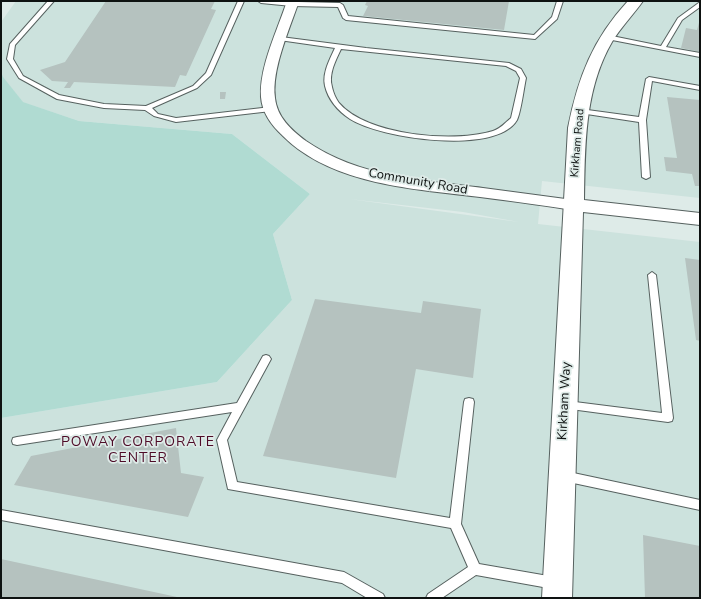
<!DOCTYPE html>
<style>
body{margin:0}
#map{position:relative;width:701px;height:599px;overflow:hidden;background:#deebe8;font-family:"Nunito Sans",sans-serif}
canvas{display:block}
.frame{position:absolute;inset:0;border:2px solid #0e1211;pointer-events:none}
</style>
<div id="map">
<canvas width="701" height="599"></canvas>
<div class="frame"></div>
</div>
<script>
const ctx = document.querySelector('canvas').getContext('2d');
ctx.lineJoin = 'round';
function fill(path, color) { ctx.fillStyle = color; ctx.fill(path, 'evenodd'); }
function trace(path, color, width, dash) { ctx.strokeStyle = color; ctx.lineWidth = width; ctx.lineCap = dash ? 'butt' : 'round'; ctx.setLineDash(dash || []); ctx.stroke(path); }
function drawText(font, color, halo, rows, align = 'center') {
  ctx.font = font + ' "Nunito Sans",sans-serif'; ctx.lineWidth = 3.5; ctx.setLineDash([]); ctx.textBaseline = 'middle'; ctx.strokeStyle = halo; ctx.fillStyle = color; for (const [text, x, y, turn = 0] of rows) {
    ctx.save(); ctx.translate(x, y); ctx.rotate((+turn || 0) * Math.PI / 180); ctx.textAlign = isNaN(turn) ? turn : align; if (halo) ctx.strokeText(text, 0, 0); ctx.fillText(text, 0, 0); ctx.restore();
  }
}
fill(new Path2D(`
 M16 1H700V198L542 181 538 224 700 242V598H1V418L217 382 292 300 273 234 310 194 232 134 79 121 22 102 2 77 1 72V22ZM349 199 463 212 519 222Z`), '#cce2dd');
fill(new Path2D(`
 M1 72 3 77 23 102 79 121 232 134 310 194 273 234 292 300 217 382 1 418Z`), '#b0dbd2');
fill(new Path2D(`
 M106 1H215L211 9 216 10 186 76 180 75 175 87 74 82 70 88H64L68 82 52 81 40 70 65 62Z
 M367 1H509L504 30 363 16 368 6 365 5Z
 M700 19V52L681 48 686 28 697 30Z
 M220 92H226L225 99H220Z
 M667 97 700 100V186H695L692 174 666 171 664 157 677 158Z
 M685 258 700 260V341L696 340Z
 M315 299 421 313 423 301 481 309 473 378 416 369 396 478 263 456Z
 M176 428 181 473 204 477 188 517 14 485 31 456Z
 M643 535 700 546V598H645Z
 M1 559 177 597V598H1Z`), '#b5c2bf');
const lane = new Path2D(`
 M48 1H54L15 45 13 59 23 76 59 95 104 104 146 106 193 86 206 73 238 1H244L211 75 197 88 152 108 158 114 176 118 271 107 274 109 271 111 176 122 154 116 145 110 104 108 57 99 19 78 7 59 10 44Z
 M258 1 340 3 343 5 348 16 534 35 552 17 557 1H563L557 19 535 39 346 20 343 18 338 7 292 6 261 3Z
 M700 2V7L682 20 666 47 700 53V57L607 39 604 37 607 35 661 46 678 18Z
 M281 37 366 48 509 63 521 69 526 78C524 87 521 112 517 120 496 156 379 138 350 119 338 111 328 99 325 86 322 73 330 59 335 48L279 40 278 39ZM341 49 506 66 516 71 520 78 511 118C505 123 500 129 493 131 455 143 367 136 339 103 336 99 333 92 332 87 328 74 336 60 341 49Z
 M649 77 700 86V90L652 81 646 120 650 177 646 179 642 177 639 122 580 113 577 111 580 109 639 117 646 79Z
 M652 272 656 275 673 418 672 421 668 422 563 408 562 405 563 402 567 401 662 413 648 275Z
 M266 355 269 356 271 359 227 440 237 482 450 518 464 402 465 399 469 398 473 399 474 402 461 524 479 564 554 577 558 579 560 583 558 587 554 589 476 575 442 598H426L428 594 468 567 451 528 228 489 217 440 232 412 17 445 13 444 12 441 13 438 17 437 237 403 263 356Z
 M564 471 700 500V510L564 481 560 479 559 476 560 473Z
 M1 510 344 572 383 594 385 598H367L342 583 1 520Z`);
const street = new Path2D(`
 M287 1H299C290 28 271 70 275 98 277 117 291 130 306 141 358 177 421 180 483 188 513 192 543 196 573 200L579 202 581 205 579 208 573 210C542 205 511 201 480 197 415 189 332 185 283 136 272 126 262 113 261 97 259 67 278 29 287 1Z`);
const secondary = new Path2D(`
 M628 1H643C633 15 621 27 612 42 584 90 585 147 584 200L700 213V225L583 212 572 598H542L568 128C578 77 593 39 628 1Z`);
trace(lane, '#56615f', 2);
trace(street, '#56615f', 2);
trace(secondary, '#56615f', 2);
fill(lane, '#fff');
fill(street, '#fff');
fill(secondary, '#fff');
drawText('11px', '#0e1211', '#deebe8', [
 ["Kirkham Road",578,143,-85]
]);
drawText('13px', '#0e1211', '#deebe8', [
 ["Community Road",418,182,10],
 ["Kirkham Way",565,401,-87]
]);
ctx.letterSpacing = '1px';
drawText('14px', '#4e0b27', '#deebe8', [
 ["POWAY CORPORATE",138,443],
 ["CENTER",138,459]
]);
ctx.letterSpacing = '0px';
</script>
